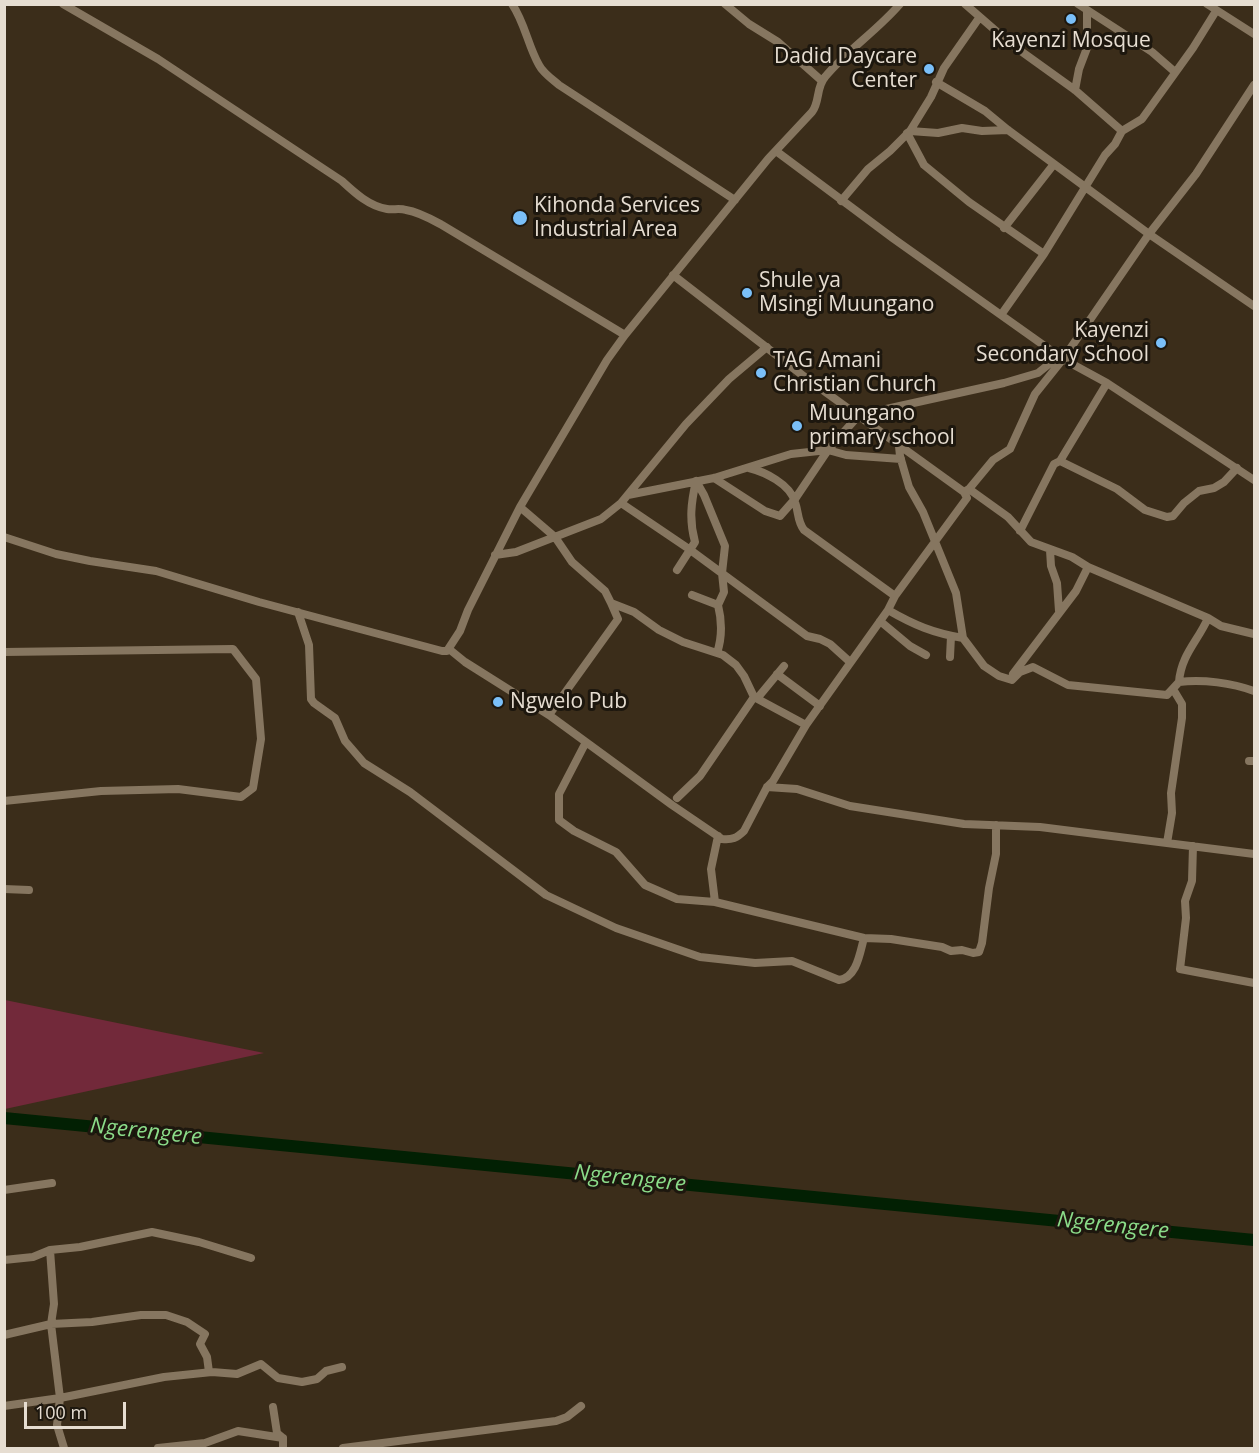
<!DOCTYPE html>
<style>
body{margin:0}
#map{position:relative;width:1259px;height:1453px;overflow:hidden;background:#3b2d1a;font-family:"Open Sans",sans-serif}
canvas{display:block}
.frame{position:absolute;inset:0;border:6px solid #e6ddd1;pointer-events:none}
.scale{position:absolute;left:24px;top:1402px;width:102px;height:27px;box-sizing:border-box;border:3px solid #e6ddd1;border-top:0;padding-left:8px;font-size:18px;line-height:21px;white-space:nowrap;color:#e6ddd1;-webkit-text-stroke:4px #1d170e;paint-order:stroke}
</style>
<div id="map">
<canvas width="1259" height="1453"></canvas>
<div class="frame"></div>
<div class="scale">100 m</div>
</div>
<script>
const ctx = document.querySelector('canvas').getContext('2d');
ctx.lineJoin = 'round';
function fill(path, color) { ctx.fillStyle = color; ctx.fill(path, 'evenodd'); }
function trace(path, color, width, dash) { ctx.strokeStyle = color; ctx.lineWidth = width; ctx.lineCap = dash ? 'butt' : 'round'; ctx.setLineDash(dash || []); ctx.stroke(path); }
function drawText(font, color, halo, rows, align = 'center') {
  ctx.font = font + ' "Open Sans",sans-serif'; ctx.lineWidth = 6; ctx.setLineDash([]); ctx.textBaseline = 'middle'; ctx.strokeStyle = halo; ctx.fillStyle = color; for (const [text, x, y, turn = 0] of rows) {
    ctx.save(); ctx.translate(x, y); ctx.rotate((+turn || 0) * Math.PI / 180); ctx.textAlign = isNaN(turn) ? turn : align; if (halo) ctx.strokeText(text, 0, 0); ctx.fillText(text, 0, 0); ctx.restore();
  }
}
fill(new Path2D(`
 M4 1000H5L264 1053 5 1109Z`), '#72293a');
trace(new Path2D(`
 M4 1118 1254 1240`), '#022003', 12);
trace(new Path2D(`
 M63 4 158 59 342 181C355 193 369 206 387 209 393 210 400 208 406 210 419 212 431 219 442 225L625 335
 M512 4C525 23 528 46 539 65 543 73 552 79 559 85L735 200
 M725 4 749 24 778 42 822 81
 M965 4 1011 44 1075 90 1122 131
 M1078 4 1152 52 1175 72
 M1207 4 1254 34
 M936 82 985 111 1008 130 1149 234 1254 306
 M1075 90 1079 69 1087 48V12
 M910 131 938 133 962 128 982 131 1008 130
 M907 133 924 165 969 202 1044 254
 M776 151 894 239 1063 359 1107 383 1254 480
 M841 201 868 169 890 151 910 131 931 97 944 68 979 18
 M1004 228 1054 164
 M673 275 806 378 964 492
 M1001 315 1044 254 1105 155 1115 144 1122 131 1142 119 1193 48 1216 11
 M899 446 900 456 909 487 923 512 956 593 963 638 984 666 999 676 1012 680 1020 672 1033 667 1068 685 1167 695 1179 682C1203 679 1232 683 1254 691
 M1060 461 1117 489 1145 510 1167 517 1173 516 1184 503 1199 491 1214 488 1224 482 1237 468
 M749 468C765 472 790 484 795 502 799 513 797 521 804 530L895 596
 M714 478 765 511 780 516 795 499 828 450 859 415 1004 383 1038 373 1059 356
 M696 481 704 495 725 546 722 573 724 592 718 605C722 621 722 638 717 653
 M969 489 1008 517 1031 542 1072 557 1088 567 1208 618 1221 626 1254 634
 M628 495 714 478 791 454 828 450 846 455 901 459
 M621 503 689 549 807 636 820 639 830 644 850 662
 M520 507 555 537 572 562 605 591 611 603 634 612 659 630 683 642 723 655 736 665 744 676 754 697 806 725
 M1020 531 1054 464 1060 461 1107 383
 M4 537 56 554 90 561 156 571 259 602 442 651H447L460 631 468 610 520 507 607 360 625 335 768 159 812 112C820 102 816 87 825 77 847 50 877 31 900 4
 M1050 550 1051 566 1057 583 1059 611
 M495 555 516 552 601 519 621 503 686 424 729 379 767 347
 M677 570 695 542C689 520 691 503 696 481
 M692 595 718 605
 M888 610C914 625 933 633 963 638
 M298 612 309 645 311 699 314 703 335 718 345 741 364 763 410 792 546 895 616 928 700 957 755 963 792 961 839 980C857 978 860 952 864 938
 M880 621 910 646 926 655
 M449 649 465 662 549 715 672 805 722 839C732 840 737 838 744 831L767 787 773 781 806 725 888 610 895 596 967 498 964 492 969 489 993 460 1010 449 1035 394 1063 359 1149 234 1196 174 1254 85
 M4 652 233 649 256 679 261 739 253 788 241 797 178 789 101 791 4 801
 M950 657 951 636
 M777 674 820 706
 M1013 674 1076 591 1088 567
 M1179 682C1181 655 1198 641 1208 618
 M760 695 784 666
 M549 715 618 619 611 603
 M586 742 559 794V820L574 831 616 852 645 885 677 899 715 902 864 938 891 939 942 947 951 951 962 950 973 953 979 952 982 943 989 888 996 854V825
 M1249 761H1254
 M767 787 797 789 850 806 964 824 1040 827 1254 854
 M677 798 700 776 754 697
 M1167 843 1172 813 1171 793 1182 718V704L1173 689
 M1193 846 1192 881 1185 901 1186 918 1180 969 1254 983
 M4 889 29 890
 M715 902 711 869 718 836
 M4 1190 52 1183
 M50 1250 54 1304 51 1324 60 1398 57 1425 64 1448
 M4 1260 33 1257 50 1250 80 1247 152 1232 199 1242 251 1258
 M4 1335 51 1324 92 1322 141 1315H166L187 1322 205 1334 200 1344 207 1357 209 1372
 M4 1406 60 1398 164 1377 212 1372 237 1374 261 1364 278 1378 302 1382 317 1379 326 1371 342 1367
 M273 1407 277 1433 283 1438V1448
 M158 1448 205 1443 238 1431 283 1438
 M343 1448 556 1421 567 1417 581 1406`), '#867660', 8);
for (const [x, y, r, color] of [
 [1071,19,6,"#7abff8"],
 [929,69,6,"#7abff8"],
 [520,218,8,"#7abff8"],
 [747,293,6,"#7abff8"],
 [1161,343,6,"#7abff8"],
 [761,373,6,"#7abff8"],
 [797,426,6,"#7abff8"],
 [498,702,6,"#7abff8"]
]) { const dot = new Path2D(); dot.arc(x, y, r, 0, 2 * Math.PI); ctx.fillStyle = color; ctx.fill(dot); trace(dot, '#1d170e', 2); }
drawText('21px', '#e6ddd1', '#1d170e', [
 ["Kayenzi Mosque",1071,41,"center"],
 ["Dadid Daycare",917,57,"right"],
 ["Center",917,81,"right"],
 ["Kihonda Services",534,206],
 ["Industrial Area",534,230],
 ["Shule ya",759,281],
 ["Msingi Muungano",759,305],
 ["Kayenzi",1149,331,"right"],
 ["Secondary School",1149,355,"right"],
 ["TAG Amani",773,361],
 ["Christian Church",773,385],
 ["Muungano",809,414],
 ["primary school",809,438],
 ["Ngwelo Pub",510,702]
], 'left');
drawText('italic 22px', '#8bdc89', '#1d170e', [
 ["Ngerengere",146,1132,6],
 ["Ngerengere",630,1179,6],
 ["Ngerengere",1113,1226,6]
]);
</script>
